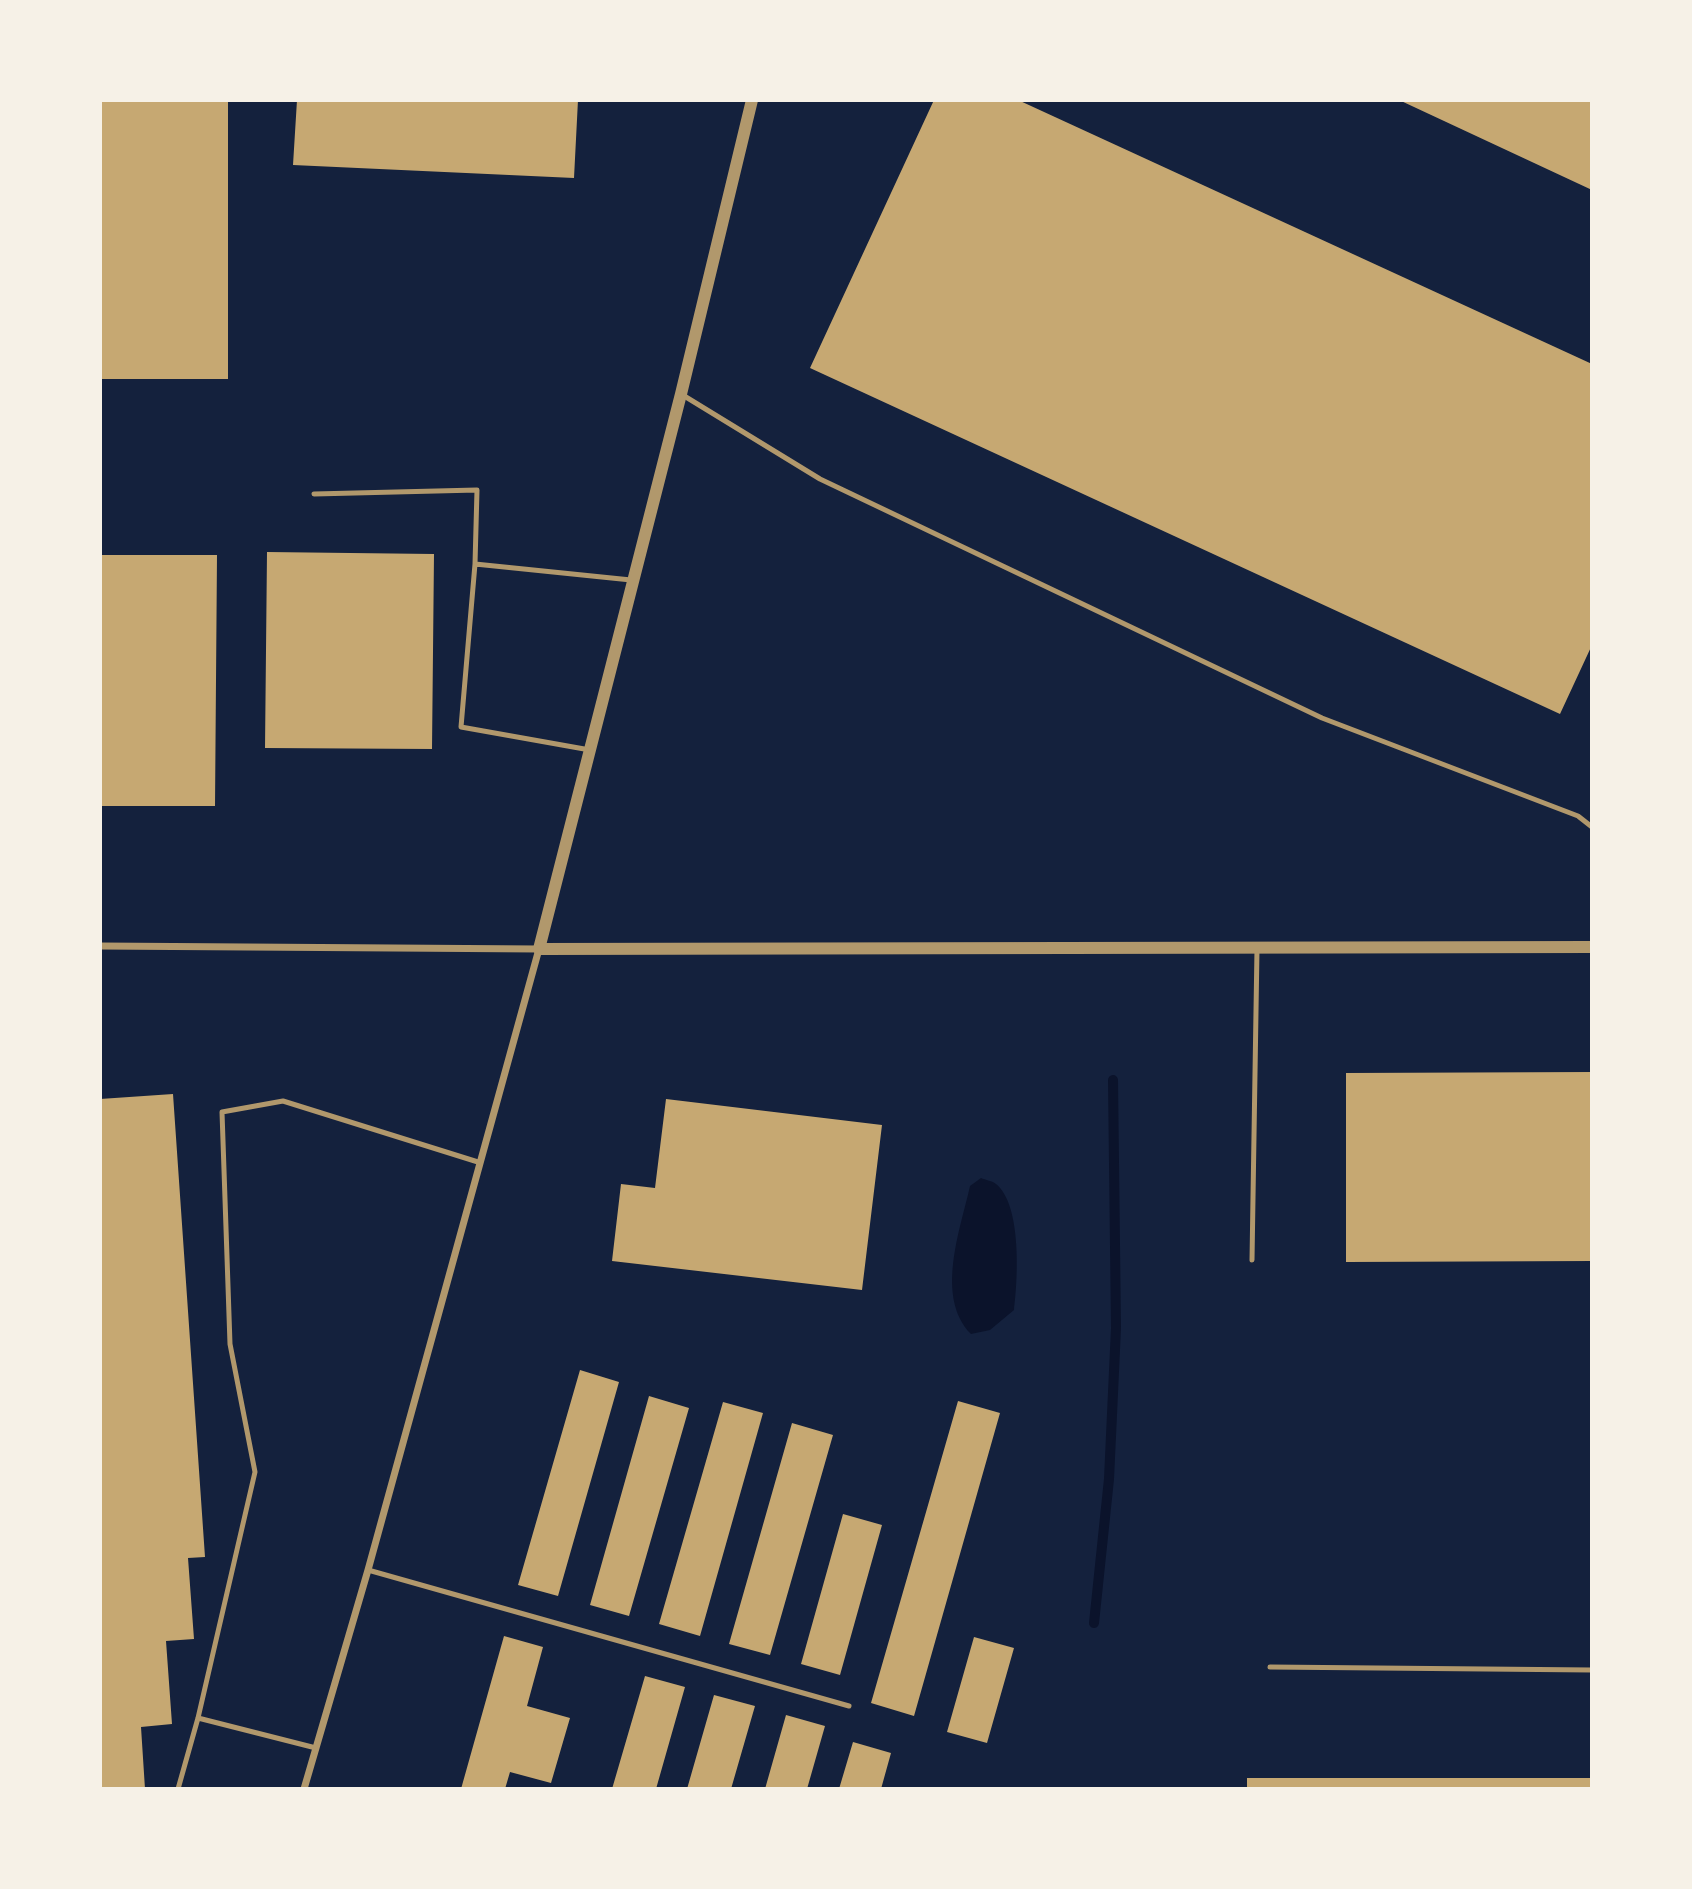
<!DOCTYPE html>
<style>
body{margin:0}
#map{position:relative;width:1692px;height:1889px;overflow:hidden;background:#14213d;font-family:Montserrat,sans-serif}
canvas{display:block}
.frame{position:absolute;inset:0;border:102px solid #f6f1e7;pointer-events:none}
</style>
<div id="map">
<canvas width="1692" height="1889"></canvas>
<div class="frame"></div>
</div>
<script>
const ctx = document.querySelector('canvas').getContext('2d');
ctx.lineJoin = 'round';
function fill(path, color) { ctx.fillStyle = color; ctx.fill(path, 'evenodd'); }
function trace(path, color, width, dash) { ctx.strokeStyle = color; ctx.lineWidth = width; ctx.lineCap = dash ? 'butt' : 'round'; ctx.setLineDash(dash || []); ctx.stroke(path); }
fill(new Path2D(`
 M981 1178C985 1180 993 1181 996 1184 1022 1205 1018 1280 1014 1310L990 1330 971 1334C935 1297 960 1231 970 1186Z`), '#0b132b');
trace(new Path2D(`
 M1094 1623 1109 1479 1116 1328 1113 1080`), '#0b132b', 10);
fill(new Path2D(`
 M100 100H228V379H100Z
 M297 100H578L574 178 293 165Z
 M934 100H1018L1592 364V645L1560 714 810 368Z
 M1399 100H1592V190Z
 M267 552 434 554 432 749 265 748Z
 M100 555H217L215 806H100Z
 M1592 1072V1261L1346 1262V1073Z
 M173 1094 205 1557 188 1558 194 1639 166 1641 172 1724 141 1727 145 1789H100V1099Z
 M666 1099 882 1125 862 1290 612 1261 621 1184 655 1188Z
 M580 1370 619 1382 558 1596 518 1585Z
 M649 1396 689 1408 629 1616 590 1605Z
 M958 1401 1000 1413 914 1716 871 1703Z
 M723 1402 763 1413 700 1636 659 1624Z
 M792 1423 833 1435 770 1655 729 1644Z
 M843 1514 882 1525 840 1675 801 1664Z
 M504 1636 543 1647 527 1706 570 1718 551 1783 510 1772 505 1789H461Z
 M974 1637 1014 1648 987 1743 947 1732Z
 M645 1676 685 1687 656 1789H612Z
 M714 1695 755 1706 731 1789H687Z
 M786 1715 825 1726 807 1789H765Z
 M853 1742 891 1753 881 1789H839Z
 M1247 1778H1592V1789H1247Z`), '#c6a872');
trace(new Path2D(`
 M681 394 820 479 1322 718 1578 816 1592 827
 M314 494 477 490 475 564
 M590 750 461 727 475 564 631 580
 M1252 1260 1257 949
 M368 1570 849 1706
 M1270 1667 1592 1670
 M198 1718 316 1748
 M178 1789 198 1718 255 1472 230 1344 222 1112 283 1101 478 1162`), '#b1986c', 5);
trace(new Path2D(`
 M100 946 539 949 368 1570 304 1789`), '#b1986c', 7);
trace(new Path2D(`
 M752 100 681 394 539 949 1592 947`), '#b1986c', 12);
</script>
